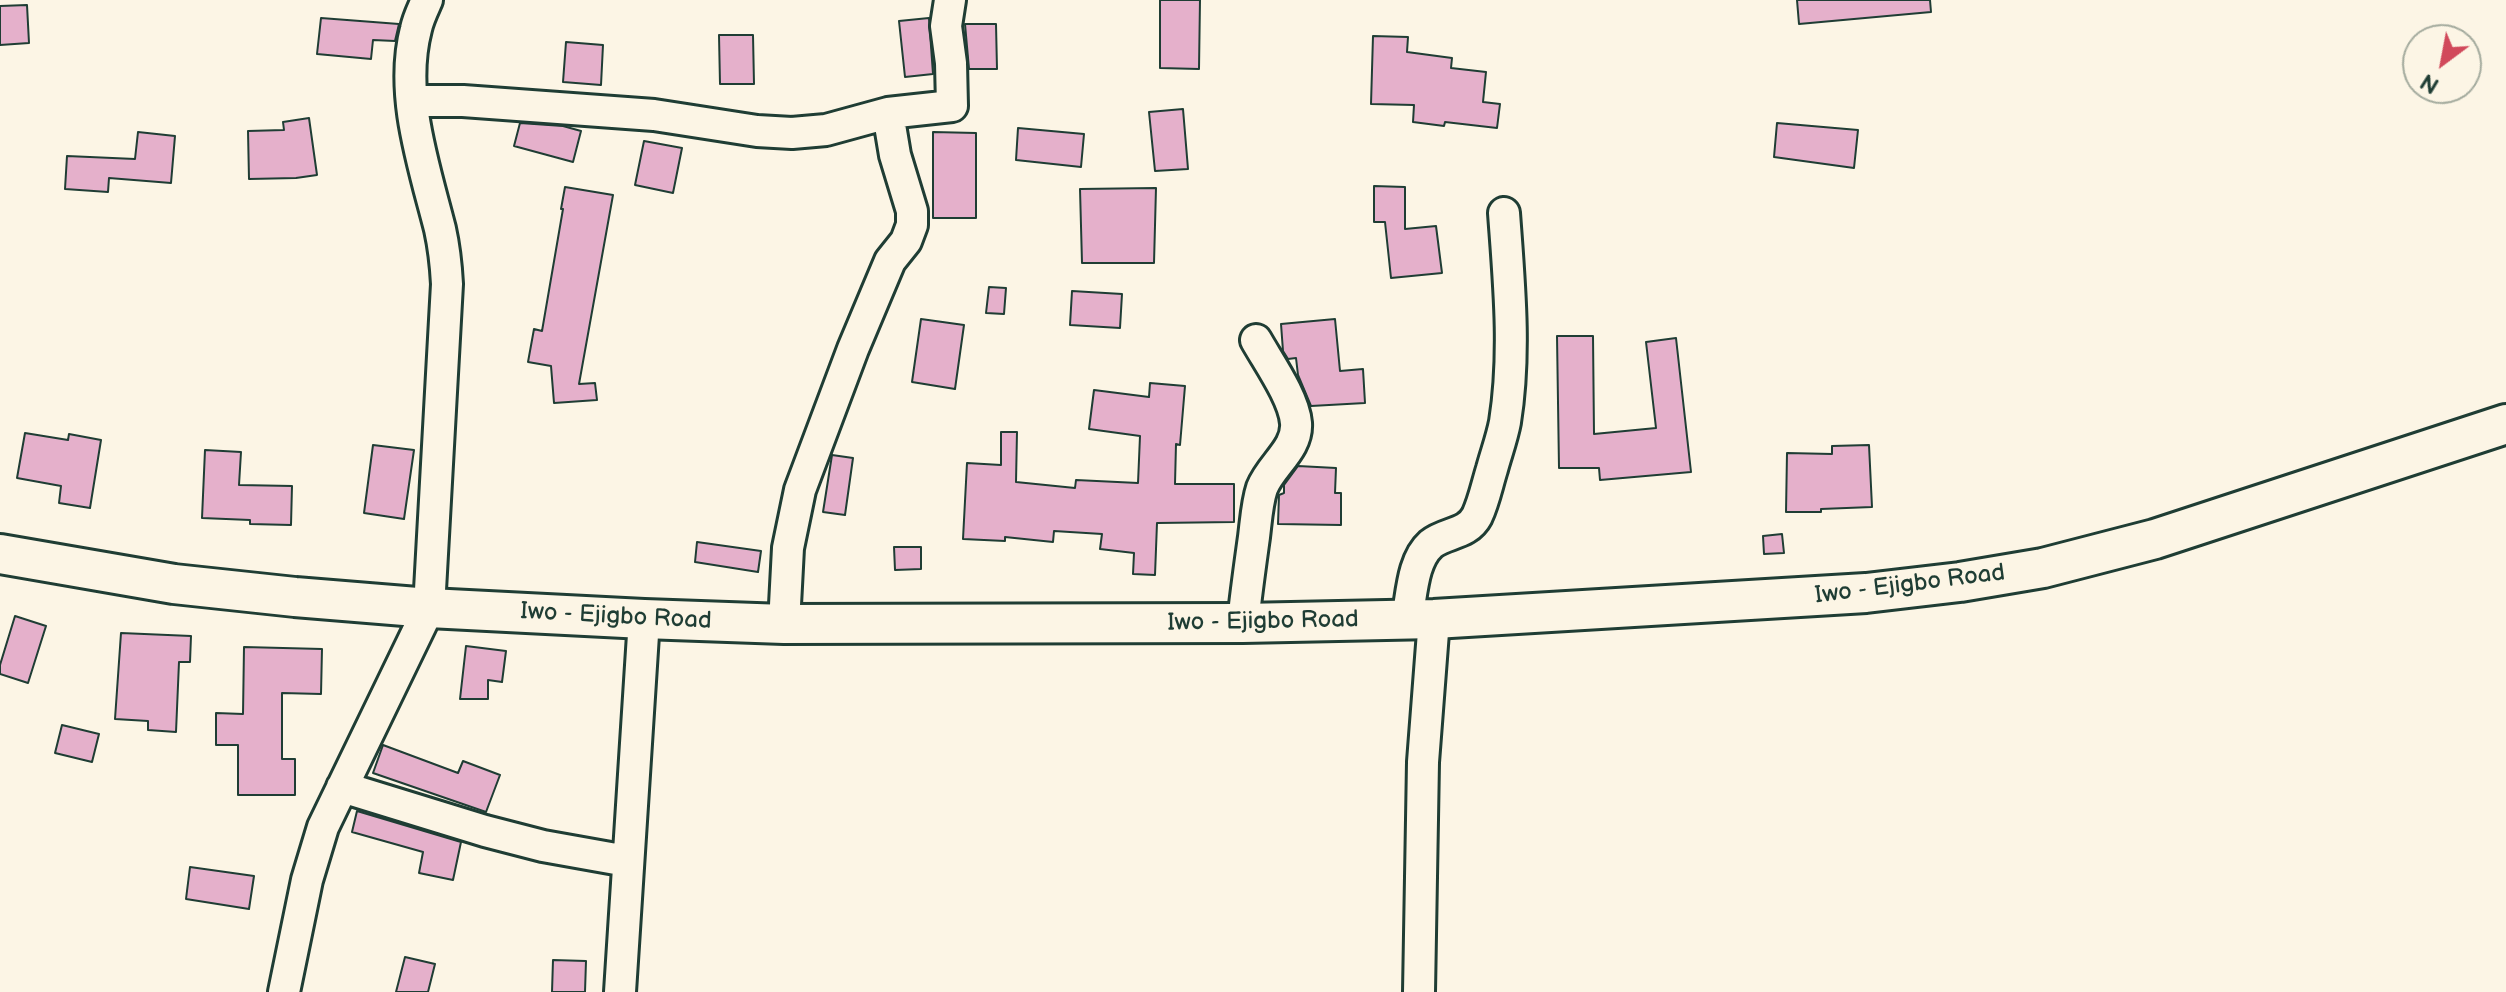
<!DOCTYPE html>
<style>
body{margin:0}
#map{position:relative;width:2506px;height:992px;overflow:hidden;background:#fcf5e5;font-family:"Balsamiq Sans",sans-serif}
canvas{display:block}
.north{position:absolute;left:2402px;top:24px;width:80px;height:80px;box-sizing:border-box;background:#fcf5e5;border:2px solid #a4ab9e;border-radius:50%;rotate:212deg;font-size:22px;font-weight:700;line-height:32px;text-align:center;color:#1f3d34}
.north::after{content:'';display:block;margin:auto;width:28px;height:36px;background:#d1495b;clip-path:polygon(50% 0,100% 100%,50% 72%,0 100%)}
</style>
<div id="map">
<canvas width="2506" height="992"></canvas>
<div class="north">N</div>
</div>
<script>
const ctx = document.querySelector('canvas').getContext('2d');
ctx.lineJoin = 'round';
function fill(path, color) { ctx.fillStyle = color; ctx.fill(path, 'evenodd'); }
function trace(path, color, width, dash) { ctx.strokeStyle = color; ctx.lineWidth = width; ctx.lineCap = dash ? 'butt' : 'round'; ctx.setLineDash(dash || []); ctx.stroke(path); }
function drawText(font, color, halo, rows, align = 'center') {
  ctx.font = font + ' "Balsamiq Sans",sans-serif'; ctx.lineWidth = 6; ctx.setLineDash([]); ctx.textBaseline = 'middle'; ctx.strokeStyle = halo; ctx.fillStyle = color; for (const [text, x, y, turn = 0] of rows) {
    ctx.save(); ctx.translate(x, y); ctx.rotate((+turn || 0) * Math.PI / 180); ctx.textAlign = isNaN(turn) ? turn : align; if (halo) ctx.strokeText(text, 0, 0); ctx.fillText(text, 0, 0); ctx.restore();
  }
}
const building = new Path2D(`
 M1160 0H1200L1199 69 1160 68Z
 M1797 0H1930L1931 12 1799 24Z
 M27 5 29 43 0 45V6Z
 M321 18 399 24 395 41 373 40 371 59 317 54Z
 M929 18 933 74 905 77 899 21Z
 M965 24H996L997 69H969Z
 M719 35H753L754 84H720Z
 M1373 36 1408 37 1407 52 1452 58 1451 68 1486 72 1483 102 1500 104 1497 128 1445 122 1444 126 1413 122 1414 105 1371 104Z
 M566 42 603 45 601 85 563 82Z
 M1183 109 1188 169 1155 171 1149 112Z
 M309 118 317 175 296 178 249 179 248 131 284 130 283 122Z
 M520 123 563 126 581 131 573 162 514 146Z
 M1777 123 1858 130 1854 168 1774 157Z
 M1018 128 1084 134 1081 167 1016 160Z
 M138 132 175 136 171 183 109 178 108 192 65 189 67 156 135 159Z
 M933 132 976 133V218H933Z
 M644 141 682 148 673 193 635 185Z
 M1374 186 1405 187V229L1436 226 1442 273 1391 278 1385 222H1374Z
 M565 187 613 195 579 384 595 383 597 400 554 403 551 366 528 362 534 329 542 331 563 209H561Z
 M1156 188 1154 263H1082L1080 189Z
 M989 287 1006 288 1004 314 986 313Z
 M1072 291 1122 294 1120 328 1070 325Z
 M921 319 964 325 955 389 912 382Z
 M1335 319 1340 371 1363 369 1365 403 1311 406 1298 375 1296 358 1288 359 1283 351 1281 324Z
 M1557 336H1593L1594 434 1656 428 1646 342 1676 338 1691 472 1600 480 1599 468H1559Z
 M1150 383 1185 386 1180 445 1176 444 1175 484H1234V522L1157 523 1155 575 1133 574 1134 553 1100 549 1102 534 1054 531 1053 542 1005 537V541L963 539 967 463 1001 465V432H1017L1016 482 1075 488 1076 480 1138 483 1140 436 1089 429 1094 390 1149 397Z
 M25 433 68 440 69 434 101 440 90 508 59 503 61 486 17 478Z
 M373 445 414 450 404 519 364 513Z
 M1869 445 1872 507 1821 509V512H1786L1787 453 1832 454V446Z
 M205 450 241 452 239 485 292 486 291 525 250 524V520L202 518Z
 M832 455 853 458 845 515 823 512Z
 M1298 466 1336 468 1335 493H1341V525L1278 524 1279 495 1284 493V485Z
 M1782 534 1784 553 1764 554 1763 536Z
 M697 542 761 551 758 572 695 562Z
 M894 547H921V569L895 570Z
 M15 616 46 626 28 683 0 674V665Z
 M121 633 191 636 190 662H179L176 732 148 730V721L115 719Z
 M466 646 506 651 502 682 488 680V699H460Z
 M244 647 322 649 321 694 282 693V759H295V795H238V745H216V713L243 714Z
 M62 725 99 734 92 762 55 753Z
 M383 745 458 773 463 761 500 775 486 812 373 773Z
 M357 811 461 842 453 880 419 873 423 852 352 832Z
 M190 867 254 876 249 909 186 899Z
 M405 957 435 964 428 992H396Z
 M553 960 586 961 585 992H552Z`);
fill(building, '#e5b0cb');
trace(building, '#1f3d34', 2);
const minor = new Path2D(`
 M413 101H463L654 115 757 131 792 133 826 130 888 113 952 106 951 63 946 26 950 0
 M1407 619C1412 595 1412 561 1431 544 1446 532 1467 535 1477 516 1484 501 1487 485 1492 469 1496 454 1502 438 1505 422 1516 353 1509 282 1504 213
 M1243 623C1246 594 1250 566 1254 537 1256 521 1257 503 1262 488 1271 465 1298 449 1296 423 1294 398 1269 363 1256 340
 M784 624 788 548 800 490 853 349 890 261 906 241 912 225V211L895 155 888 113
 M342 787 485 831 543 846 627 861
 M284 992 307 880 323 827 429 608 447 284C446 265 444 247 440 229 424 166 399 94 416 29 418 19 423 9 427 0
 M620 992 644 619
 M1419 992 1423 762 1434 619`);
const major = new Path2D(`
 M0 554 174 584 295 597 429 608 644 619 784 624 1243 623 1434 619 1866 593 1960 582 2043 568 2155 539 2506 424`);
trace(minor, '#1f3d34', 36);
trace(major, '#1f3d34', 44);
trace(minor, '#fcf5e5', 30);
trace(major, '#fcf5e5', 38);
drawText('24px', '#1f3d34', '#fcf5e5', [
 ["Iwo - Ejigbo Road",1910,585,-7],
 ["Iwo - Ejigbo Road",616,617,3],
 ["Iwo - Ejigbo Road",1263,622,-1]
]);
</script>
